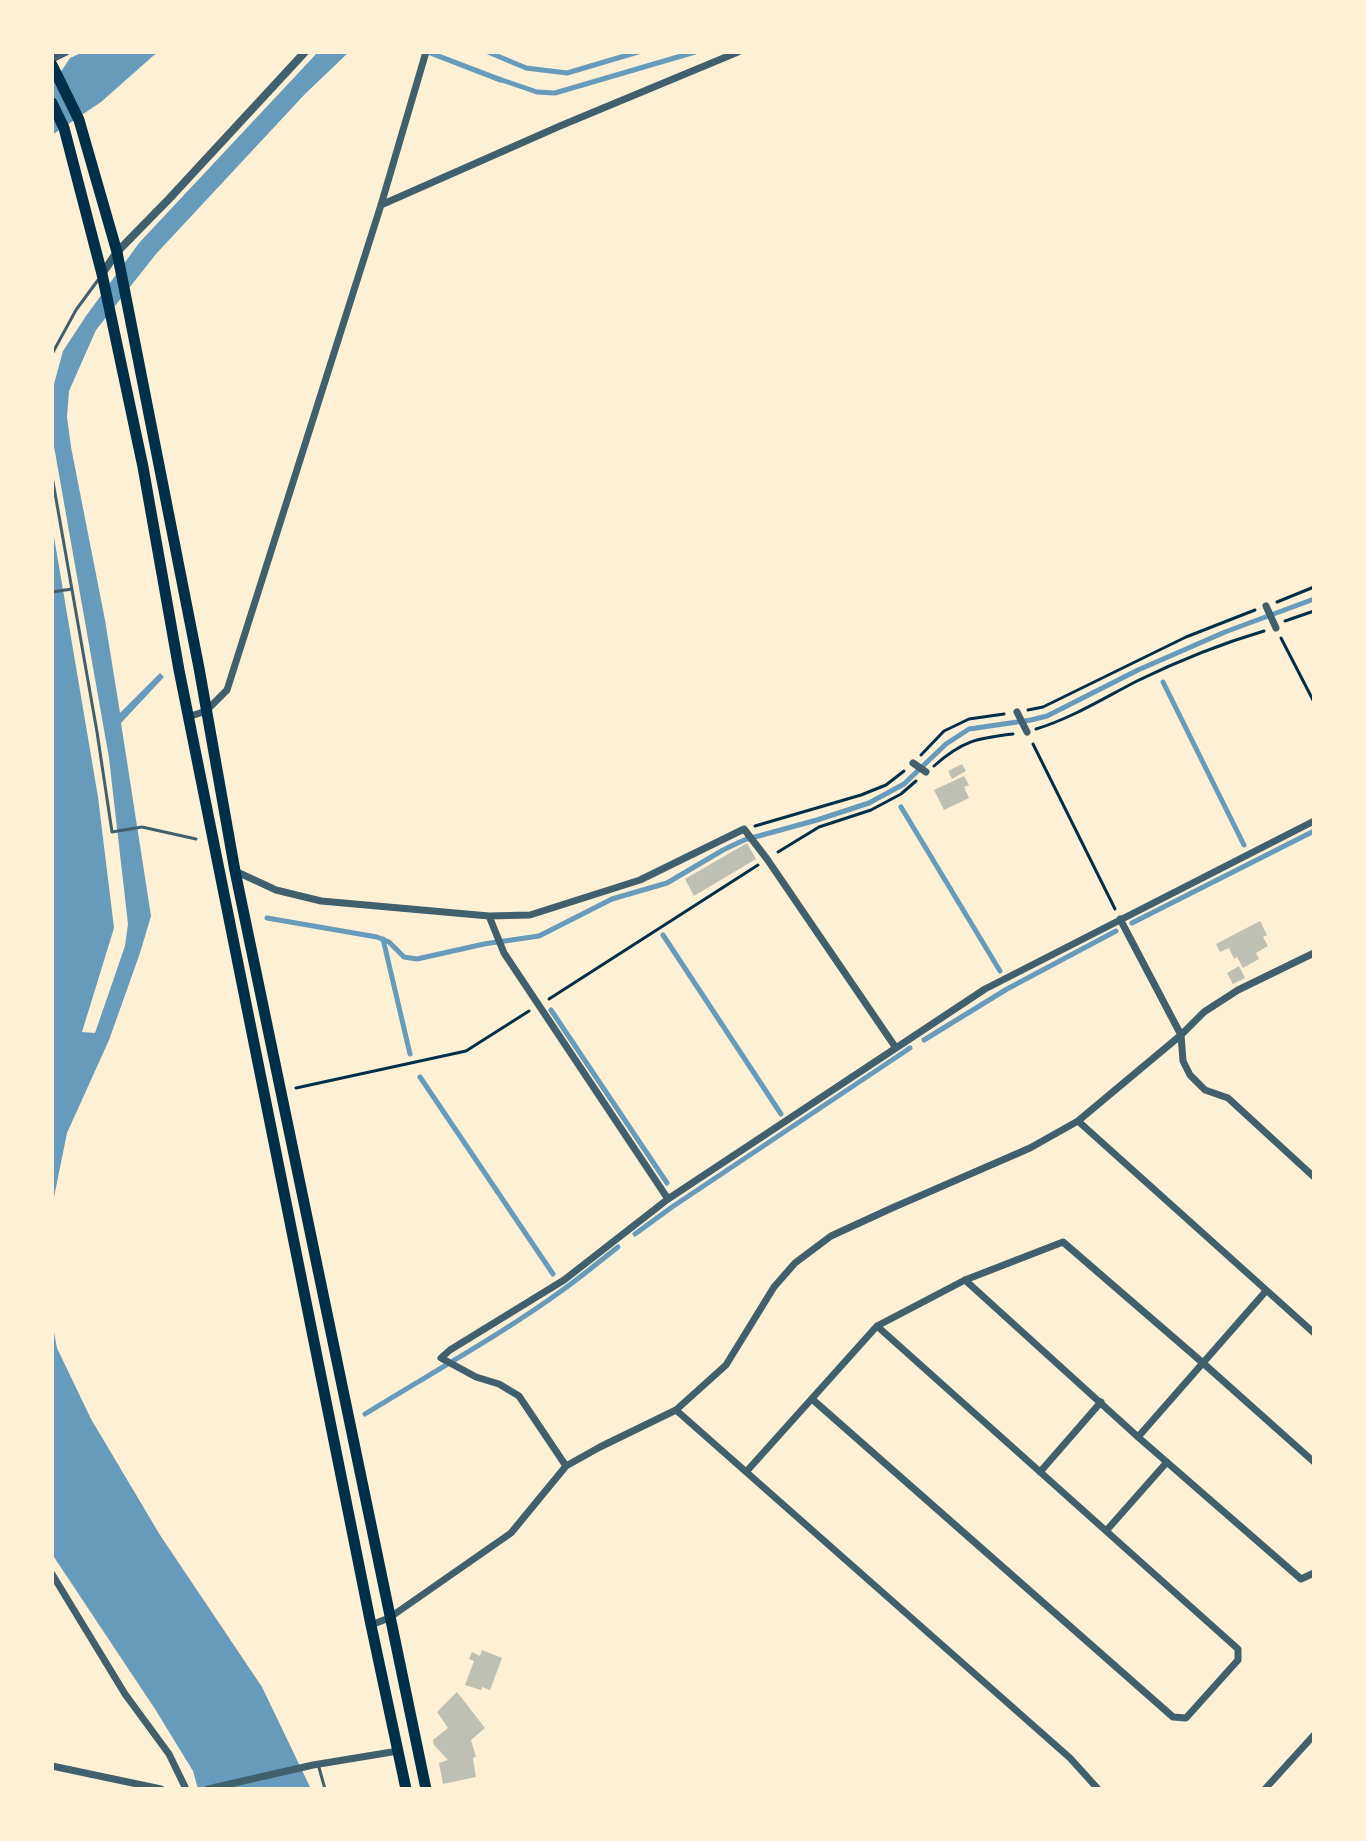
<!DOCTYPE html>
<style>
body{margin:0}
#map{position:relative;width:1366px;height:1841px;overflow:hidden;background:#fdf0d5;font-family:Barlow,sans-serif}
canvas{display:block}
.frame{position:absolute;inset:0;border:54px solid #fdf0d5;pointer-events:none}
</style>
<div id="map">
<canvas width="1366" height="1841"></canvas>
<div class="frame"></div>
</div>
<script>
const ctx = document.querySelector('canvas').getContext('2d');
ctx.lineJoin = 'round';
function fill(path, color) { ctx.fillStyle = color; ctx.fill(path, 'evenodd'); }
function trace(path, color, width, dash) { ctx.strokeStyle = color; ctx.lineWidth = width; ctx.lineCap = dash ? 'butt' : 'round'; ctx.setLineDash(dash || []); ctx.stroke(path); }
fill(new Path2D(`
 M83 52H159L153 56 101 102 52 135V85L70 58Z
 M318 52H349L305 94 156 254 96 330 69 391 67 417 71 447 105 620 120 713 160 673 164 677 121 723 151 916 140 953 109 1040 67 1133 52 1207V525L98 797 114 928 82 1032 95 1033 125 946 128 924 109 758 52 435 54 384 63 351 86 316 139 243Z
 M421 52H435L503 78 501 83Z
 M52 1322 57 1348 91 1419 160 1535 262 1687 311 1789H198L193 1771 155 1709 52 1554Z`), '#669bbc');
trace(new Path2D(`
 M488 52 526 68 567 73 638 52
 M496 78 537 92 555 93 695 52
 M1163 682 1244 845
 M901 807 1000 971
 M267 918 377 937 389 942 404 957 417 959 484 944 539 936 612 899 667 883 723 850 744 840 817 820 869 803 904 784 946 744 969 729 1031 720 1047 716 1138 670 1225 632 1314 599
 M1132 923 1314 831
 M663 935 781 1114
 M383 939 410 1054
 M551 1010 667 1183
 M924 1040 1007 989 1116 931
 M420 1077 553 1274
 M635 1234 672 1207 910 1048
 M365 1414C431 1373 501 1335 564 1289 582 1276 600 1261 618 1247`), '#669bbc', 5);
fill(new Path2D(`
 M962 764 966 771 952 779 948 771Z
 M964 776 969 785 964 787 969 798 944 810 934 790Z
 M747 843 756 859 694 896 685 879Z
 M1260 921 1267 935 1263 937 1268 946 1256 953 1259 959 1243 968 1237 957 1234 959 1229 948 1220 952 1216 944Z
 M1239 966 1245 978 1233 984 1227 973Z
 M482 1650 502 1658 490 1690 482 1687 481 1690 465 1685 474 1661 469 1659 472 1652 480 1656Z
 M457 1692 485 1728 471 1740 476 1757 473 1758 476 1777 443 1784 439 1763 448 1760 434 1745 433 1740 448 1728 437 1712Z`), '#bec0b2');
trace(new Path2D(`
 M1277 602 1314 587
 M1285 621 1314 611
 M1281 638 1314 702
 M1028 710 1043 707 1186 637 1255 610
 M1036 729C1072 718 1104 698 1137 681 1178 661 1220 644 1264 631
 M1033 744 1115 909
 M921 755 944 731 969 719 1004 714
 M934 766C962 741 977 738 1013 734
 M755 826 861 795 886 785 904 771
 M778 852 819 827 871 810 901 794 916 781
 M549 999 758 865
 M296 1088 466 1051 529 1011`), '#003049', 3);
trace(new Path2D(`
 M52 354 76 310 98 280
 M52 476 97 732 112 832 142 827 196 839
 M52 592 72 589
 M318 1764 325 1789`), '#3f606c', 3);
trace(new Path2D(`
 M52 59 66 52
 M381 205 560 126 738 52
 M1266 606 1276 628
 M1017 712 1027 732
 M188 717 206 711 227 690 381 205 426 52
 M913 763 926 772
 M235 871 276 890 321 901 489 916 530 915 640 880 744 829 767 859 896 1048
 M489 916 504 953 668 1199
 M1120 919 1181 1035 1183 1061 1190 1075 1205 1090 1228 1098 1314 1177
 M1078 1121 1314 1333
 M965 1280 1138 1437 1301 1579 1314 1573
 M812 1399 1173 1717 1186 1718 1238 1660V1649L877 1326
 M676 1410 1070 1758 1098 1789
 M1138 1437 1266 1291
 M566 1466 519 1396 499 1384 476 1377 441 1358 450 1350 564 1280 668 1199 985 989 1314 821
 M746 1472 877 1326 965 1280 1063 1242 1203 1363 1314 1462
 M1040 1472 1101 1402
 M1106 1531 1167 1462
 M52 1574 125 1694 169 1754 186 1789
 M371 1625 389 1618 511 1533 566 1466 600 1447 676 1410 726 1365 774 1287 795 1263 831 1236 892 1208 1030 1148 1078 1121 1181 1035 1204 1012 1238 990 1314 953
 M52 1766 161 1789
 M208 1789 313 1765 398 1751
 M1265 1789 1314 1735`), '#3f606c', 7);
trace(new Path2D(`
 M102 274 117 252 168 200 305 52`), '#3f606c', 8);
trace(new Path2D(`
 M52 65 79 120 117 252 199 668 235 871 426 1789
 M52 103 64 128 102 274 143 467 179 670 371 1625 406 1789`), '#003049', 11);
</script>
